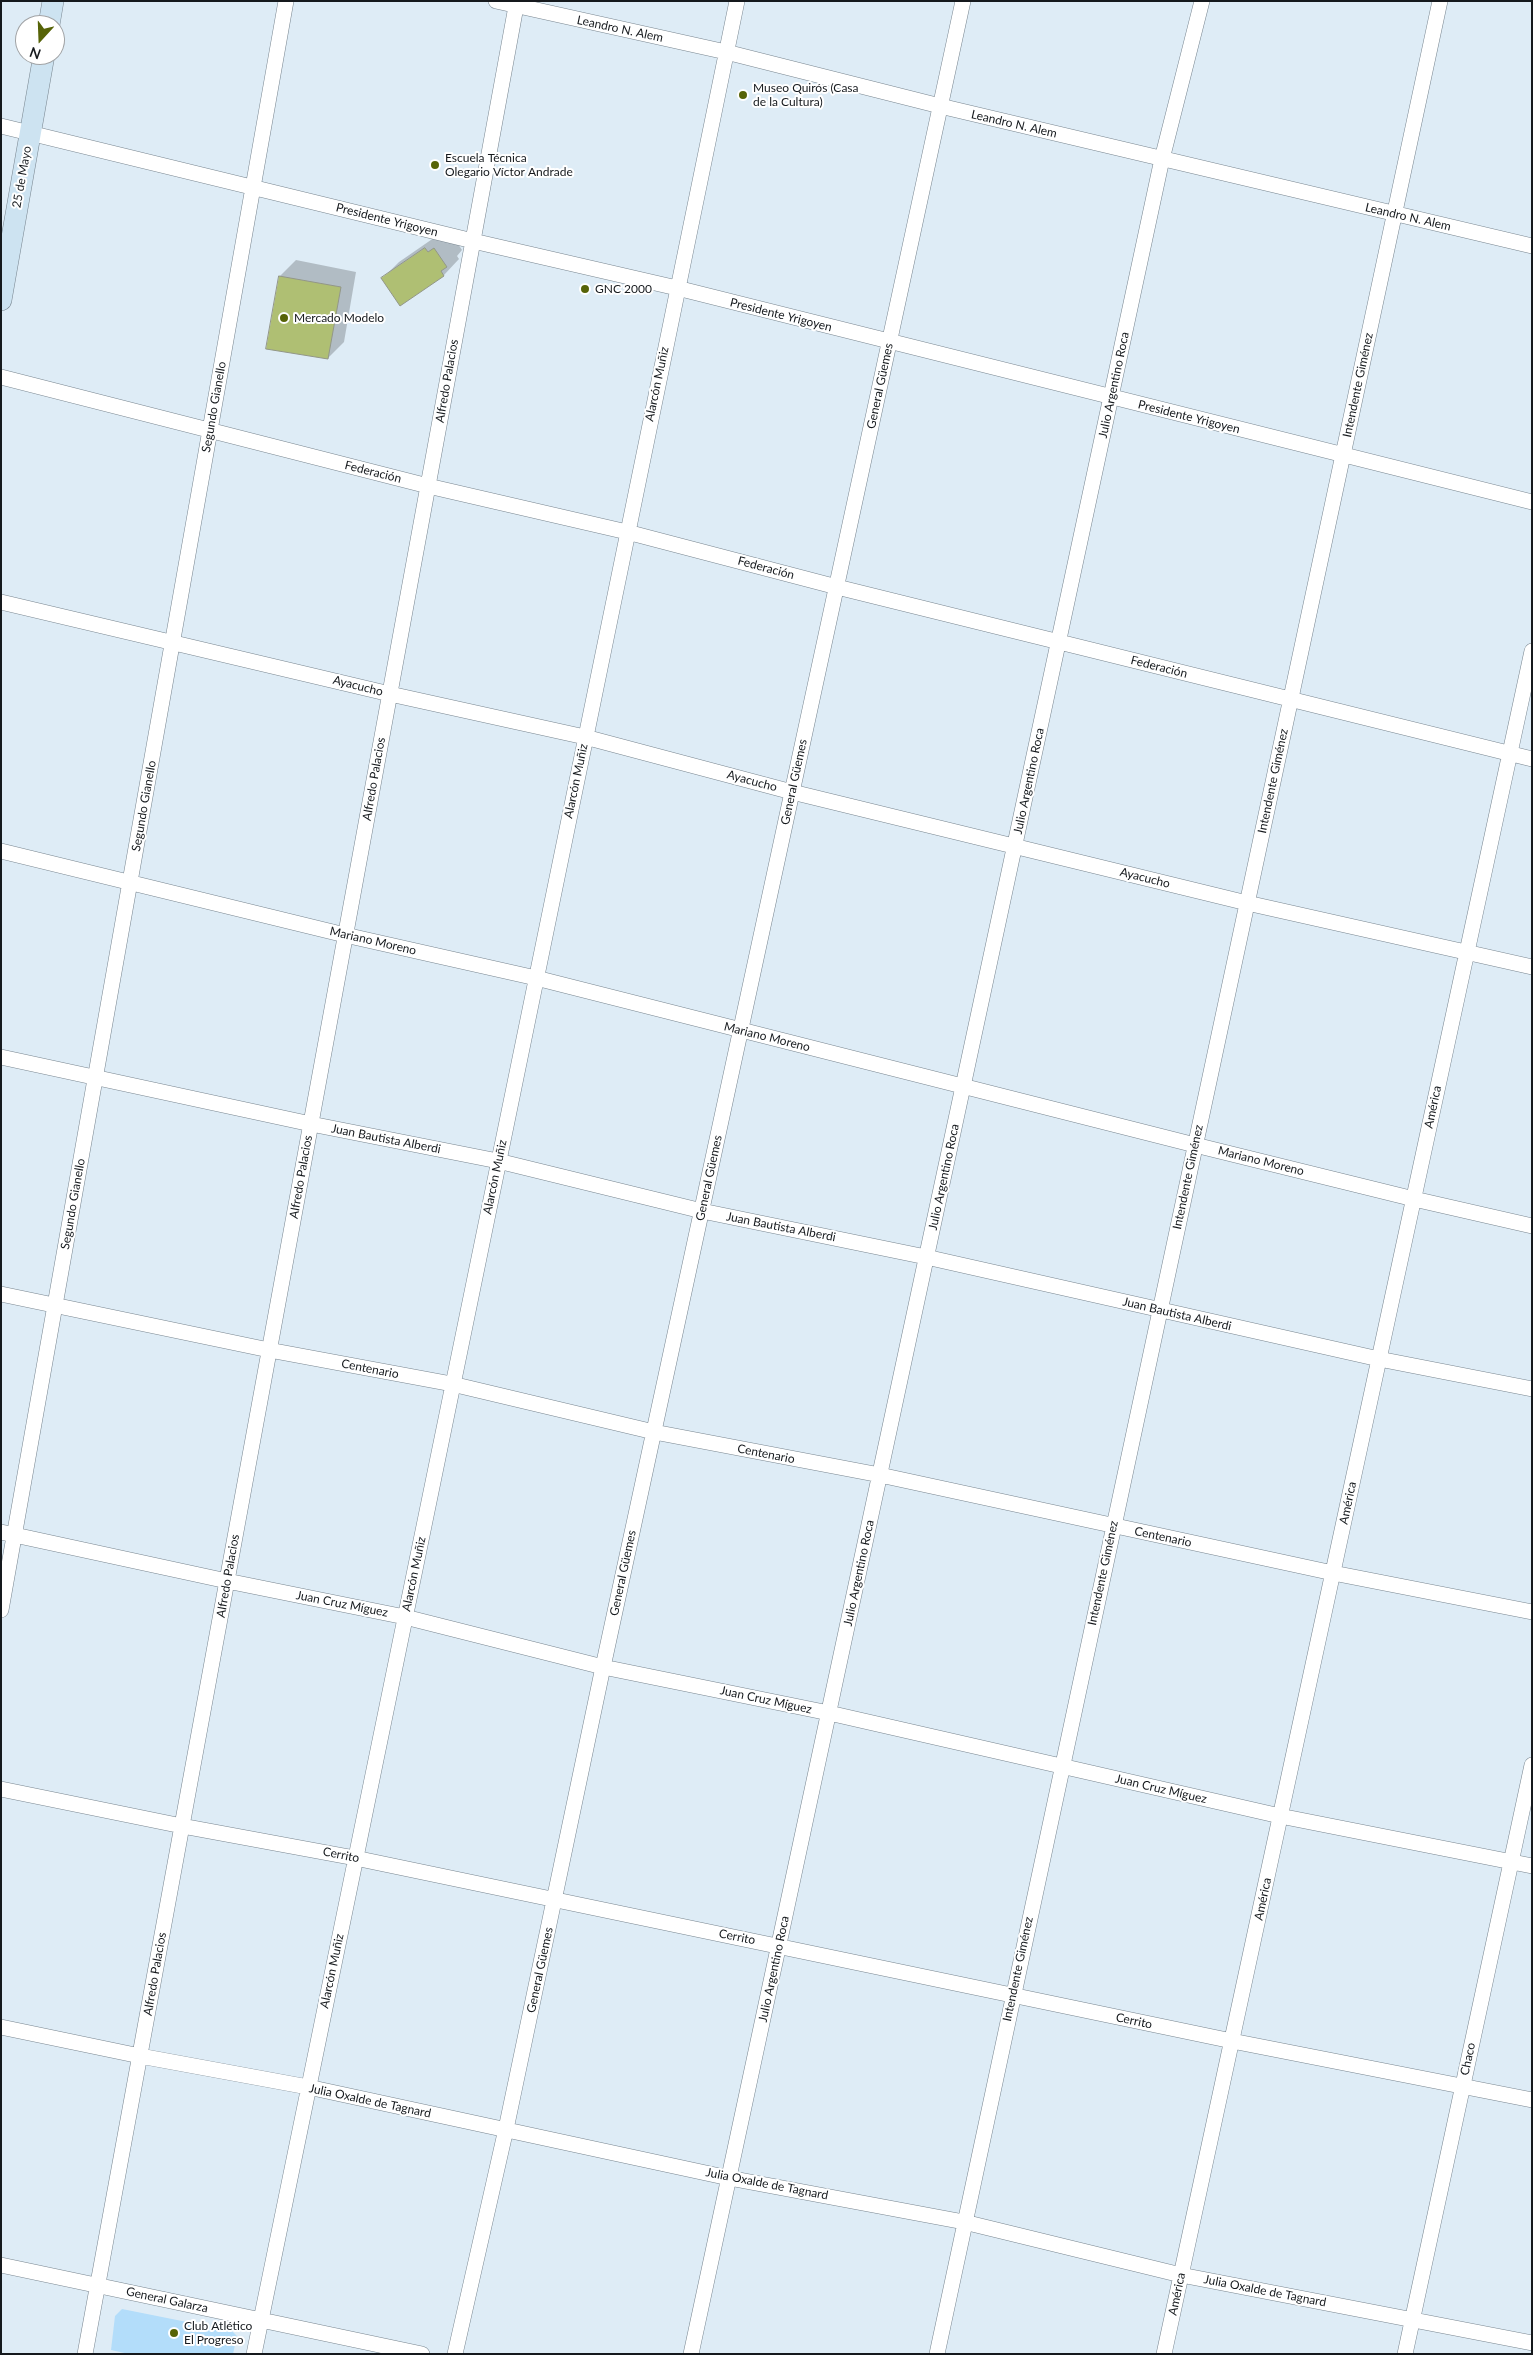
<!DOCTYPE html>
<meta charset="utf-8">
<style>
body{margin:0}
#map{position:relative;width:1533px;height:2355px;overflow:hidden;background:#deecf6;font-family:Lato,sans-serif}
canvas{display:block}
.frame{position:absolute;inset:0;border:2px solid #15191d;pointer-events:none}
.north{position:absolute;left:15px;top:15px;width:50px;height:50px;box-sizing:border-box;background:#fff;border:1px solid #a1a3a5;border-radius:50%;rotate:200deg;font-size:14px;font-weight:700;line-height:20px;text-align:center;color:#15191d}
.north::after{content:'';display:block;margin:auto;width:18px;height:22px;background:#566307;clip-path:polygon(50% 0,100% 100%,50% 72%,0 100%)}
</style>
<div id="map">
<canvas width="1533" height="2355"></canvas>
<div class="frame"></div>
<div class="north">N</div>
</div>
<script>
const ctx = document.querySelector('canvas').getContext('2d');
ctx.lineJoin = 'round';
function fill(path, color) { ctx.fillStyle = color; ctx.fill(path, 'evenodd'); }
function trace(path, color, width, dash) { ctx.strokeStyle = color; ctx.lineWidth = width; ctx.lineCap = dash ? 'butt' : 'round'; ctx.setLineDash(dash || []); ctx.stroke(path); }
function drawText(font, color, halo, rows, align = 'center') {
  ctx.font = font + ' Lato,sans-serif'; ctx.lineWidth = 4; ctx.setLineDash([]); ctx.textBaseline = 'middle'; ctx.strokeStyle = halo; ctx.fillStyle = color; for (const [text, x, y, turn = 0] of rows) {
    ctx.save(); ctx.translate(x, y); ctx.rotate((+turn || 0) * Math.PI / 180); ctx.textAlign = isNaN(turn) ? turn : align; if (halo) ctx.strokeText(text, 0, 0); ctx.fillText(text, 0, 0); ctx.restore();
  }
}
fill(new Path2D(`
 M122 2309 232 2331 237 2336 233 2354H129L111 2350 115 2316Z`), '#b3ddfa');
fill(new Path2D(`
 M441 233H451L462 250 457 256 459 259 444 275 400 304 383 278 399 262Z
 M296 260 356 272 344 342 328 358 280 276Z`), '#0003');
const building = new Path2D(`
 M425 248 428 252 434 248 447 267 441 271 444 276 400 306 381 278Z
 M279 276 341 287 328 359 266 349Z`);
fill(building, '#afbf73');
trace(building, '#929688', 1);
const street = new Path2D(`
 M496 1 726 52 940 106 1532 246
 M1 126 473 241 677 288 1532 502
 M1 377 428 486 627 532 837 587 1532 759
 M1 602 390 694 585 737 792 792 1247 903 1532 967
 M1 851 345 935 536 978 1195 1145 1414 1199 1532 1226
 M1 1057 311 1124 498 1161 702 1211 926 1257 1379 1359 1532 1389
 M1 1294 269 1350 452 1384 654 1432 880 1475 1333 1573 1532 1612
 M1 1532 227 1581 405 1617 603 1667 829 1713 1280 1816 1532 1866
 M1 1610 286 1
 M1 1789 182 1826 355 1858 1232 2041 1532 2100
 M1 2027 140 2056 308 2087 729 2178 964 2222 1181 2275 1532 2343
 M1 2265 422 2354
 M85 2354 517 1
 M254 2354 737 1
 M455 2354 506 2129 603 1667 963 1
 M691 2354 1162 159 1202 1
 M937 2354 1440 1
 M1164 2354 1532 651
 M1405 2354 1532 1765`);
const secondary = new Path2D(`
 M49 25 53 1
 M1 300 44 55`);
trace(street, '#798690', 16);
trace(secondary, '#798690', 22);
trace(street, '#fff', 15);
trace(secondary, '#cde3f1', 21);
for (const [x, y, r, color] of [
 [743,95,5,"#566307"],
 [435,165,5,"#566307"],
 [585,289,5,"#566307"],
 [284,318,5,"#566307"],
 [174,2333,5,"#566307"]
]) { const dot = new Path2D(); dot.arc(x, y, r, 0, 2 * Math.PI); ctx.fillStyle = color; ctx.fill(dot); trace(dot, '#fff', 2); }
drawText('12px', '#15191d', '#fff', [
 ["Leandro N. Alem",620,29,12],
 ["Leandro N. Alem",1014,124,13],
 ["25 de Mayo",22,177,-80],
 ["Leandro N. Alem",1408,217,13],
 ["Presidente Yrigoyen",387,220,14],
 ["Presidente Yrigoyen",781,315,14],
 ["Alfredo Palacios",447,381,-80],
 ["Alarcón Muñiz",657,384,-78],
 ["Julio Argentino Roca",1114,385,-78],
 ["Intendente Giménez",1358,385,-78],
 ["General Güemes",880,386,-78],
 ["Segundo Gianello",214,407,-80],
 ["Presidente Yrigoyen",1189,417,14],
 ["Federación",373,472,14],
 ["Federación",766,568,15],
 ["Federación",1159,667,14],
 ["Ayacucho",358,686,14],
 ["Alfredo Palacios",374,779,-80],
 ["Alarcón Muñiz",576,781,-78],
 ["Ayacucho",752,781,15],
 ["Julio Argentino Roca",1029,781,-78],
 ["Intendente Giménez",1273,781,-78],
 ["General Güemes",794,782,-78],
 ["Segundo Gianello",144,806,-80],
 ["Ayacucho",1145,878,14],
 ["Mariano Moreno",373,941,13],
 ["Mariano Moreno",767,1037,14],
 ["América",1433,1107,-78],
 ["Juan Bautista Alberdi",386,1139,11],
 ["Mariano Moreno",1261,1161,14],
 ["Alfredo Palacios",301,1177,-80],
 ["Alarcón Muñiz",495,1177,-78],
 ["Julio Argentino Roca",944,1177,-78],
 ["Intendente Giménez",1188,1177,-78],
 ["General Güemes",709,1178,-78],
 ["Segundo Gianello",73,1204,-80],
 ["Juan Bautista Alberdi",781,1227,11],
 ["Juan Bautista Alberdi",1177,1314,13],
 ["Centenario",370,1369,11],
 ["Centenario",766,1454,11],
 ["América",1348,1503,-78],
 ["Centenario",1163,1537,12],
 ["General Güemes",623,1573,-78],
 ["Julio Argentino Roca",859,1573,-78],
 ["Intendente Giménez",1103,1573,-78],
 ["Alarcón Muñiz",414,1574,-78],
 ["Alfredo Palacios",228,1576,-80],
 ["Juan Cruz Míguez",342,1604,11],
 ["Juan Cruz Míguez",766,1700,12],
 ["Juan Cruz Míguez",1161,1789,13],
 ["Cerrito",341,1855,11],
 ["América",1263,1899,-78],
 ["Cerrito",737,1937,11],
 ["Julio Argentino Roca",774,1969,-78],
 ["Intendente Giménez",1018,1969,-78],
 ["General Güemes",540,1970,-78],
 ["Alarcón Muñiz",332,1971,-78],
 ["Alfredo Palacios",155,1974,-80],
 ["Cerrito",1134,2021,12],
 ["Chaco",1468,2059,-78],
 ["Julia Oxalde de Tagnard",370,2101,12],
 ["Julia Oxalde de Tagnard",767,2184,11],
 ["Julia Oxalde de Tagnard",1265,2291,11],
 ["América",1177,2294,-78],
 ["General Galarza",167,2300,12]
]);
drawText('12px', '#15191d', '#fff', [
 ["Museo Quirós (Casa",753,88],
 ["de la Cultura)",753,102],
 ["Escuela Técnica",445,158],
 ["Olegario Víctor Andrade",445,172],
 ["GNC 2000",595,289],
 ["Mercado Modelo",294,318],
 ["Club Atlético",184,2326],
 ["El Progreso",184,2340]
], 'left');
</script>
